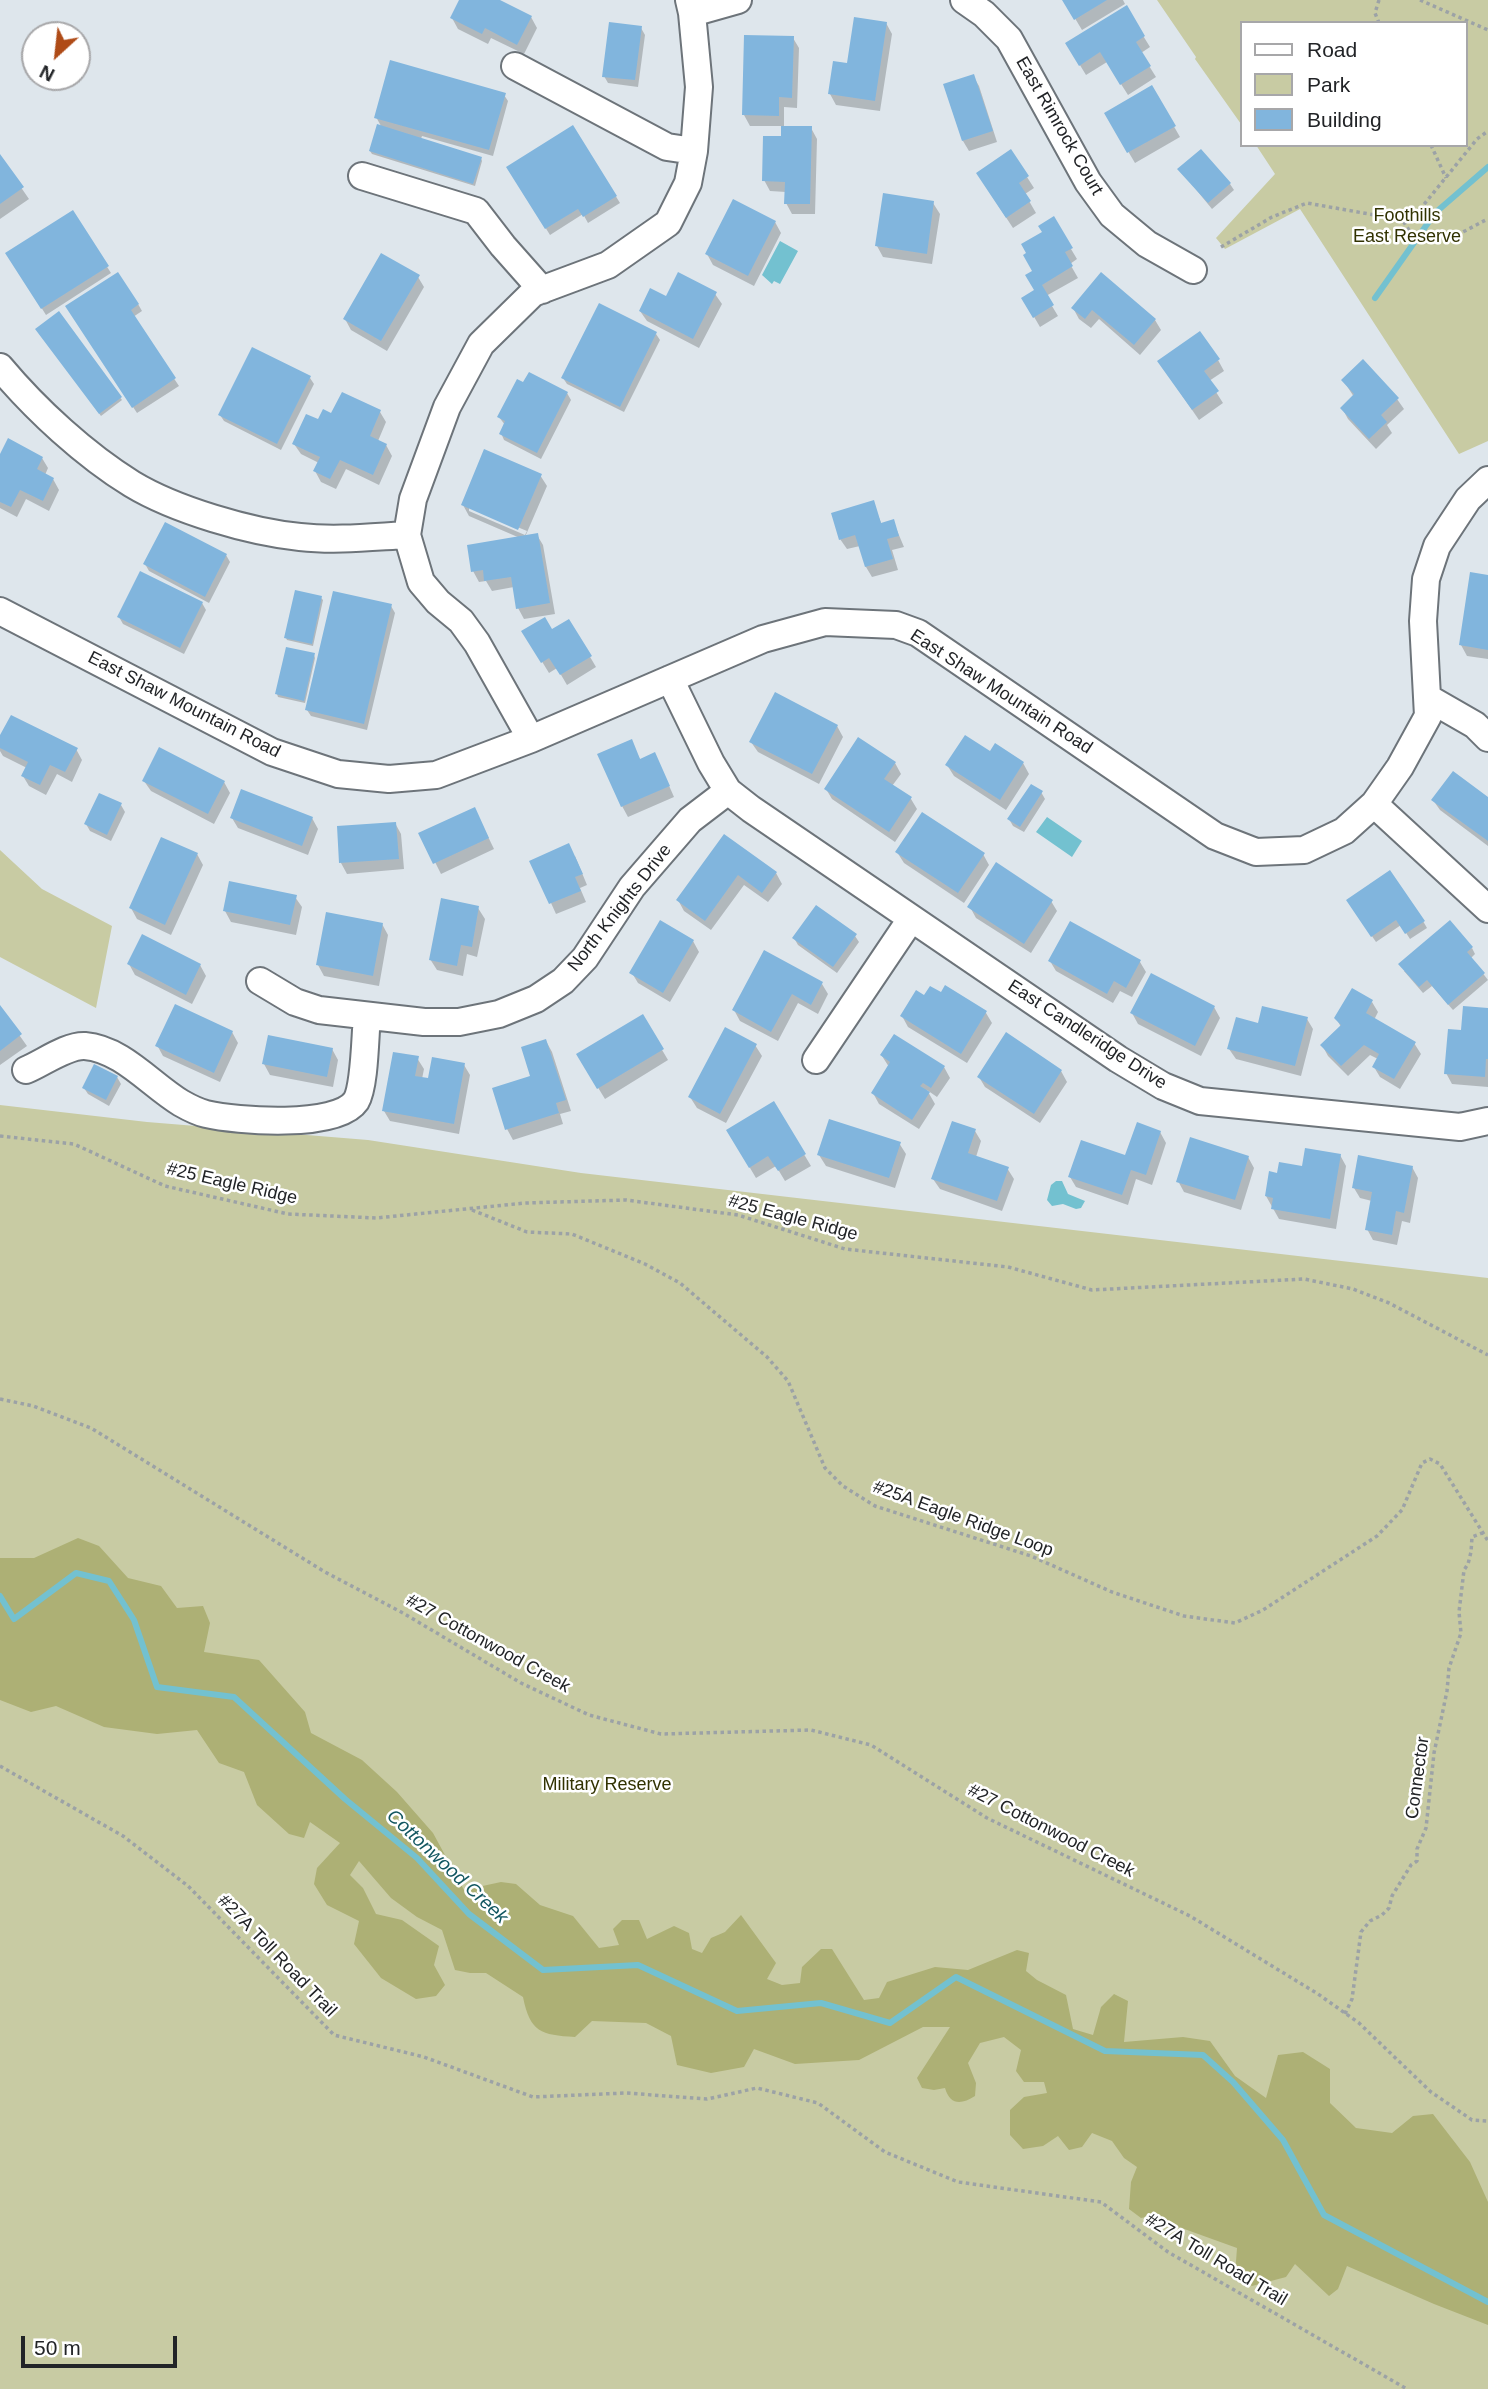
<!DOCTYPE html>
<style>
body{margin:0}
#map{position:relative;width:1488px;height:2389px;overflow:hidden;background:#dee6ec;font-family:Arial,sans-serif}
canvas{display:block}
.legend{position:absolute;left:1240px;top:21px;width:228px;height:126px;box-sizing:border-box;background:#fff;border:2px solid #a7a7a9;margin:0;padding:9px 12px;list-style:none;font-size:21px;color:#222427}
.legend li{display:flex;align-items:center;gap:14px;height:35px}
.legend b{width:35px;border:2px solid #a7a7a9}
.north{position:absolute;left:21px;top:21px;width:70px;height:70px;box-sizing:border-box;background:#fff;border:2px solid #a7a7a9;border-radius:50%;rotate:207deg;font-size:19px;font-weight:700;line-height:28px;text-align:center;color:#222427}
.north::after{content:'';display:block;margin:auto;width:24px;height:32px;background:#af4b17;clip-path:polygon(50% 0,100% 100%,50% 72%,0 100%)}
.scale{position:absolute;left:21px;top:2336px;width:156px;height:32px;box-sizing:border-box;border:4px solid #222427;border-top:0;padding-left:9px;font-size:21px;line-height:24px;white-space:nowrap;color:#222427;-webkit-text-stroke:5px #fff;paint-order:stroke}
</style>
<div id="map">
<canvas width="1488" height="2389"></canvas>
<ul class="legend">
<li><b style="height:9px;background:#fff"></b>Road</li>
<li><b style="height:19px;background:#c8cba3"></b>Park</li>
<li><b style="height:19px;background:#81b5dd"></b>Building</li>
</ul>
<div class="north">N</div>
<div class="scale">50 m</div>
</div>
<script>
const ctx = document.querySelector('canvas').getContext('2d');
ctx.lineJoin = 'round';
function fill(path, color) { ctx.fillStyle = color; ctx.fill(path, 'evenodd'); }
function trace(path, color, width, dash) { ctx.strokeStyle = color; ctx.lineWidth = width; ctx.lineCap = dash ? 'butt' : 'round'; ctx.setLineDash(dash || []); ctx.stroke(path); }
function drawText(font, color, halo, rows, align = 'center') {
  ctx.font = font + ' Arial,sans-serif'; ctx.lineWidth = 5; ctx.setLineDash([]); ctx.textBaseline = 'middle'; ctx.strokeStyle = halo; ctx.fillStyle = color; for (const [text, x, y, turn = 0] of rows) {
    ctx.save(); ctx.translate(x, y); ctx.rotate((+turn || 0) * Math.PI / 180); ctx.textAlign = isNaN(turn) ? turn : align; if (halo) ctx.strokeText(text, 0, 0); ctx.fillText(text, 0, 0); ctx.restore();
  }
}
fill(new Path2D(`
 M1157 0H1488V441L1459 454 1300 209 1225 249 1216 238 1275 174 1256 145H1465V23H1241V124L1195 59 1196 57Z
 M0 850 42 889 112 926 96 1008 0 957Z
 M0 1105 147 1122 368 1140 581 1173 1488 1278V2389H0Z`), '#c8cba3');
fill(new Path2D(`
 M78 1538 99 1546 128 1578 161 1586 177 1608 203 1606 210 1623 204 1652 259 1660 305 1712 311 1733 362 1760 397 1792 433 1833 464 1890 501 1882 516 1884 540 1905 573 1916 599 1948 619 1945 613 1929 622 1920H639L647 1939 674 1926 689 1933 692 1949 702 1953 711 1938 725 1932 741 1915 776 1963 767 1979 782 1985 800 1983 802 1967 821 1949H832L864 2000 879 1998 887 1982 935 1967 968 1970 1017 1950 1029 1953 1026 1971 1037 1980 1066 1995 1073 2029 1093 2035 1101 2007 1114 1994 1128 2001 1124 2042 1183 2037 1210 2041 1235 2076 1266 2098 1278 2055 1303 2052 1330 2069V2103L1356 2128 1392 2133 1413 2116 1433 2114 1470 2162 1488 2202V2325L1434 2304 1347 2266 1338 2289 1329 2296 1295 2264 1286 2277 1252 2286 1235 2275 1237 2248 1176 2226 1157 2215 1141 2218 1129 2209 1131 2182 1137 2167 1124 2158 1112 2141 1092 2133 1082 2147 1069 2150 1058 2136 1043 2146 1023 2149 1010 2135V2110L1024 2097 1047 2093 1044 2082H1024L1016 2071 1021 2050 1004 2037 980 2043 968 2063 976 2083 975 2096C961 2105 950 2105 945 2088L934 2090 922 2088 917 2078 950 2027H923L859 2060 795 2064 754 2049 744 2067 711 2073 677 2065 671 2036 646 2023 592 2021 575 2037C541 2035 530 2032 523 1997L486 1973H470L455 1970 442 1930 417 1917 391 1898 359 1861 350 1875 363 1888 376 1914 402 1920 439 1946 434 1965 445 1985 436 1996 416 1999 381 1978 354 1944 359 1921 327 1905 314 1884 317 1868 340 1843 310 1822 304 1838 289 1834 257 1805 244 1772 219 1763 197 1730 157 1734 104 1727 56 1706 31 1712 0 1700V1558H34Z`), '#adb075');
fill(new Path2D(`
 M780 241 798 251 780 284 774 281 772 284 762 275Z
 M1047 817 1082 841 1072 857 1036 832Z
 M1056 1181H1062L1068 1194 1085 1201 1081 1208 1076 1209 1063 1204 1052 1206 1047 1200 1051 1185Z`), '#73c1d0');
fill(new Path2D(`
 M461 0H497L531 17 537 28 524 54 491 38 488 44 458 29 452 18Z
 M1064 0H1123L1125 4 1082 30Z
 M1126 8 1150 47 1141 53 1156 77 1128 95 1107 62 1086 75 1067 44Z
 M886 23 892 34 880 111 836 105 830 94 848 65Z
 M641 28 645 35 638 87 608 83 604 76Z
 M793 38 799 48 797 108 784 107V128H811L817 139 815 214H792L786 203V192L770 191 764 180 783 138V126H750L744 115Z
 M973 76 979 86 997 142 969 151 963 141 945 85Z
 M1152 88 1180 137 1135 163 1106 114Z
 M504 95 508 101 493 156 422 136 421 139 481 158 482 161 475 186 372 154 370 151 381 126 376 117Z
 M573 127 620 203 588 223 583 214 550 235 508 167Z
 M1011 152 1034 188 1025 194 1036 213 1013 228 984 184Z
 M0 157 29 199 0 219Z
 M1180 170 1230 184 1234 190 1212 209Z
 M933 203 940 214 932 264 883 257 877 246Z
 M72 212 111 273 46 315 7 253Z
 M1053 219 1077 259 1070 264 1078 278 1046 296 1058 316 1040 327 1023 298 1036 291 1034 272 1044 232Z
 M775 222 781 233 754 286 713 265 707 254Z
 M1102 275 1155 320 1161 330 1140 355 1099 319 1091 328 1079 319 1073 308Z
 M418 277 424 287 387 351 351 330 345 319Z
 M715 294 722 304 699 348 647 321 640 311 666 298Z
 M138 304 142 311 133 317 179 386 137 413 71 313Z
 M58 314 122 400 101 416 37 329Z
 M656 334 660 340 624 412 567 384 563 378Z
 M1218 360 1224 371 1209 381 1223 403 1199 420 1166 372Z
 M310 378 314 384 281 450 224 421 220 415Z
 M1343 380 1397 399 1404 409 1387 425 1392 433 1376 449 1348 419 1342 408 1354 397Z
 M524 385 567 393 571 400 541 459 504 440 501 433 505 425 499 417Z
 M380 412 386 422 378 441 386 445 392 456 379 485 346 469 336 489 321 482 315 471 319 463 301 454 294 444 318 421 332 416Z
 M0 458H42L48 468 45 475 53 479 59 490 49 511 26 499 17 517 0 508Z
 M540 475 547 486 525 537 537 535 543 545 555 614 524 619 518 608 514 587 492 591 486 581 479 582 473 571 520 538 469 516 463 505ZM469 507 527 531 525 535 469 511Z
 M873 503 882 525 893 521 904 547 892 550 898 570 872 577 866 567 860 546 847 549 840 539Z
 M226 555 230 562 209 603 149 571 145 564Z
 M1488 577V659L1467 656 1461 645Z
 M321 598 323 600 313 646 287 640 286 638Z
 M202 603 206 610 184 654 123 624 119 617Z
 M391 606 395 613 367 730 311 716 307 710Z
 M569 621 596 667 567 685 557 668 549 673 524 632H552Z
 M314 655 315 658 305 703 278 697 277 694Z
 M837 726 843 737 819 784 758 752 751 742Z
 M0 739 76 749 82 760 72 782 57 774 46 795 29 786 23 776 27 768 3 756 0 751Z
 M631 742 641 761 660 765 674 797 628 817 622 806Z
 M991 753 1023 763 1029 774 1006 810 954 776 947 765Z
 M895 763 901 774 892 786 911 799 917 809 895 842 832 799 826 789Z
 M144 781 224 782 230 793 214 824 151 791Z
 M1041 792 1045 799 1024 832 1013 826 1009 819Z
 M1488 799V846L1440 810 1433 800Z
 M121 805 125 812 111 841 90 831 86 824Z
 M232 818H312L318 829 308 855 238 828Z
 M480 820 494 849 441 874 421 834Z
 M395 823 401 834 404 869 347 874 341 863 339 827Z
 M725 836 776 873 782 884 768 902 744 885 711 930 684 911 678 900Z
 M897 852 983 854 989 865 964 903 904 863Z
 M197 854 203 865 171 935 137 919 131 908Z
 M575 856 587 885 580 888 586 902 556 914 532 861Z
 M295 897 302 907 296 935 231 922 225 911Z
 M1051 901 1057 911 1031 953 976 918 970 907Z
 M1352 907 1423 921 1427 928 1410 939 1401 925 1376 942Z
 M478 908 485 919 477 957 467 954 463 976 437 970 430 959Z
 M382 924 388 935 379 986 324 976 318 965Z
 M855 936 859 942 837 973 798 945 794 938Z
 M693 941 699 952 670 1002 638 983 632 973Z
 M1472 948 1475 954 1471 958 1488 980 1453 1010 1432 986 1423 993 1404 971Z
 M1050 961 1140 962 1146 972 1132 997 1120 991 1113 1003 1056 971Z
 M129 964 200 965 206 976 192 1004 135 975Z
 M822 984 828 994 818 1014 798 1003 778 1041 740 1021 734 1010Z
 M925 997 986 1013 992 1023 967 1063 908 1027 902 1016Z
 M1372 1002 1378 1012 1374 1020 1414 1043 1421 1054 1400 1089 1380 1077 1374 1067 1378 1059 1370 1055 1348 1076 1328 1056 1322 1045 1341 1027 1336 1018Z
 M1214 1007 1220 1018 1201 1056 1138 1024 1132 1013Z
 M0 1008 27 1046 0 1065Z
 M1488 1010V1087L1452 1084 1446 1073 1463 1032Z
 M642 1016 668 1060 605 1099 578 1055Z
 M1307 1019 1313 1029 1301 1076 1236 1059 1229 1049 1260 1025Z
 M232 1032 238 1043 220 1082 163 1056 157 1045Z
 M1006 1035 1061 1071 1067 1082 1040 1123 985 1087 979 1077Z
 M546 1041 552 1052 571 1111 560 1114 563 1124 513 1140 507 1129 533 1077Z
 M755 1045 762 1056 726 1123 697 1108 690 1097Z
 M332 1049 338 1060 333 1087 270 1075 264 1064Z
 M882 1056 944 1067 950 1078 937 1097 927 1090 935 1104 919 1129 879 1104 873 1093 889 1067Z
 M417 1058 424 1069 422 1079 429 1080 464 1065 470 1075 459 1134 390 1121 384 1111Z
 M117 1077 121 1084 109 1106 88 1094 84 1088Z
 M774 1104 811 1166 785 1181 776 1166 756 1178 728 1131Z
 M975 1131 981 1141 976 1157 1007 1168 1014 1179 1002 1211 940 1189 933 1179Z
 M1160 1132 1166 1143 1152 1185 1136 1179 1128 1205 1076 1187 1070 1177 1127 1157Z
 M899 1143 906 1154 895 1188 826 1166 819 1155Z
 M1340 1155 1346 1166 1336 1229 1279 1219 1266 1196 1278 1175Z
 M1248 1157 1254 1168 1241 1210 1184 1192 1178 1181Z
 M1412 1167 1418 1178 1410 1223 1402 1221 1397 1245 1373 1240 1367 1229 1372 1201 1360 1198 1354 1188Z`), '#0003');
trace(new Path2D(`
 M1375 298 1435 213 1488 167
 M0 1596 14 1619 76 1573 109 1581 134 1620 157 1687 234 1697 345 1799 417 1858 469 1914 543 1970 638 1965 737 2011 821 2003 890 2023 956 1977 1105 2051 1203 2055 1233 2082 1283 2140 1324 2215 1488 2302`), '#73c1d0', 6);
fill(new Path2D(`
 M459 0H500L532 16 517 45 485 28 482 34 450 18Z
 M1062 0H1107L1074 20Z
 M1127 5 1145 36 1136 42 1151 66 1120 85 1100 52 1079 66 1065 43Z
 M854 17 887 22 875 101 828 94 833 61 847 63Z
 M609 22 642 26 635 80 602 77Z
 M744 35 794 36 792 98 779 97V116L742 115Z
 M390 60 506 93 489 150 374 118Z
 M974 74 993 131 962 141 943 84Z
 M1152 85 1176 126 1127 153 1104 113Z
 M377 124 482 157 473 184 369 151Z
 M573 125 617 196 583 217 578 209 545 229 506 167Z
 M781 126H812L810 204H784L785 182 762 181 763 136H781Z
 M1011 149 1029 176 1019 183 1031 201 1006 218 976 173Z
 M1201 149 1231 183 1208 203 1177 169Z
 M0 154 24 187 0 204Z
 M883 193 934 201 927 254 875 246Z
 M733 199 776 221 748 276 705 254Z
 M73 210 109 266 41 309 5 253Z
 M1054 216 1073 248 1065 252 1073 266 1042 285 1054 305 1033 318 1021 298 1034 290 1025 275 1032 271 1023 255 1026 253 1021 244 1042 232 1038 226Z
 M381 253 420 275 381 341 343 319Z
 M118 272 139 304 131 310 176 378 132 408 65 306Z
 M678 272 717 292 693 339 639 311 650 288 666 296Z
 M1101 272 1156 319 1134 345 1092 310 1085 319 1071 308Z
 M599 303 657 332 620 407 561 378Z
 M59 311 122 397 99 414 35 329Z
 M1200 331 1220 359 1204 371 1219 391 1192 410 1157 361Z
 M252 347 311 376 277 444 218 415Z
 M1363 359 1399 398 1381 415 1387 422 1369 439 1340 408 1354 394 1341 380Z
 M529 372 568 392 537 453 499 434 505 421 497 417 517 379 523 382Z
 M342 392 381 410 370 436 387 444 373 475 340 460 330 479 313 471 320 457 292 444 306 414 318 419 323 409 331 413Z
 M8 438 43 457 37 469 54 478 43 501 20 490 11 507 0 502V454Z
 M484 449 542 474 518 530 461 505Z
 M874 500 881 523 894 519 899 536 887 539 893 559 865 567 855 535 839 540 831 513Z
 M165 522 227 554 205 597 143 564Z
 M538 533 550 603 516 609 511 577 484 581 483 570 471 572 467 545Z
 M140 571 203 602 180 648 117 617Z
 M1470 572 1488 575V650L1459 645Z
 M295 590 322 596 312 644 284 638Z
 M333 591 392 604 364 724 305 710Z
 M545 617 552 629 569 619 592 656 560 675 549 658 541 663 521 631Z
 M286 647 315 653 304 701 275 694Z
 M775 692 838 725 812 774 749 742Z
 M11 715 78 748 65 772 50 765 40 785 21 776 28 762 0 748V735Z
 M965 735 990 751 995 743 1024 762 1000 800 945 765Z
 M858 737 896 762 884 779 912 797 889 832 824 789Z
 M632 739 640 759 655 752 670 786 621 807 597 754Z
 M159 747 225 781 208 814 142 781Z
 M1453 771 1488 797V841L1431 800Z
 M1031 784 1043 791 1020 827 1007 819Z
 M241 789 313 817 302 846 230 818Z
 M99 793 122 803 107 835 84 824Z
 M475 807 489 838 433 864 418 833Z
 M922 812 985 853 958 893 895 852Z
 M396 822 399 859 339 863 337 826Z
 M724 834 777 872 762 893 738 875 705 921 676 900Z
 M161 837 198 853 165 925 129 908Z
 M569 843 583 874 575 877 581 891 549 904 529 861Z
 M996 862 1053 900 1024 944 967 907Z
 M1390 870 1425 921 1405 934 1396 920 1371 937 1346 900Z
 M229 881 297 895 290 925 223 911Z
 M441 898 479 906 472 947 461 945 457 966 429 960Z
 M816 905 857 934 833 967 792 938Z
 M326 912 383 923 373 976 316 965Z
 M660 920 694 940 663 993 629 973Z
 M1450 920 1473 947 1467 952 1485 973 1448 1005 1427 980 1419 987 1398 964Z
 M1070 921 1141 960 1126 988 1114 981 1107 994 1048 961Z
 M142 934 201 964 186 995 127 964Z
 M764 950 823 982 811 1005 792 994 771 1032 732 1010Z
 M1151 973 1215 1006 1195 1046 1130 1013Z
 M945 985 987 1011 961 1054 900 1016 916 990 924 995 930 986 941 992Z
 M1352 988 1373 1000 1366 1013 1416 1042 1394 1079 1372 1067 1379 1054 1364 1045 1341 1066 1320 1045 1341 1025 1334 1018Z
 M175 1004 233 1031 214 1073 155 1046Z
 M0 1005 22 1034 0 1051Z
 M1262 1006 1308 1017 1295 1066 1227 1049 1236 1017 1258 1023Z
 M1463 1006 1488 1008V1059H1486L1485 1077 1444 1074 1448 1029 1461 1030Z
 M643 1014 664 1049 597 1089 576 1054Z
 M725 1027 757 1044 720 1114 688 1097Z
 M1006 1032 1062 1070 1034 1114 977 1077Z
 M894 1034 945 1066 931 1088 923 1083 920 1086 930 1092 912 1120 871 1093 890 1062 880 1055Z
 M268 1035 333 1048 327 1077 262 1064Z
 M546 1039 566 1100 556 1103 559 1113 505 1130 492 1088 530 1076 521 1047Z
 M393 1052 419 1056 415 1076 428 1078 432 1057 465 1063 454 1124 382 1111Z
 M94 1064 118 1076 106 1100 82 1088Z
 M774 1101 806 1154 778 1171 768 1156 749 1168 726 1130Z
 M829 1119 901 1142 889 1178 817 1155Z
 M952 1121 976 1129 968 1153 1009 1167 997 1201 931 1179Z
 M1137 1122 1161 1131 1146 1175 1131 1170 1122 1195 1068 1177 1081 1140 1125 1155Z
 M1190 1137 1249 1156 1235 1200 1176 1182Z
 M1305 1148 1341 1154 1330 1219 1271 1209 1273 1198 1265 1196 1269 1171 1277 1173 1279 1162 1302 1166Z
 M1358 1155 1413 1166 1404 1213 1396 1211 1392 1235 1365 1230 1372 1192 1352 1188Z`), '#81b5dd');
const minor = new Path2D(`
 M964 0 984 14 1009 39 1088 182 1112 215 1147 244 1193 270
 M692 13 738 0
 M515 66 667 147 694 151
 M362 176 476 211 503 246 542 290
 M0 367C36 410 85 455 132 484 175 510 250 532 300 537 336 541 371 537 407 535
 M0 611 272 752 338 774 389 779 436 775 531 739 763 639 825 622 896 625 918 633 1215 836 1256 852 1304 850 1344 831 1374 804 1400 767 1428 716 1423 621 1426 579 1437 546 1468 499 1488 480
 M670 679 711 763 728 791 751 809 1118 1059 1163 1086 1200 1101 1460 1127 1488 1121
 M1428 698 1475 725 1488 738
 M531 739 477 643 461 621 438 602 421 582 407 535 413 499 447 407 481 344 533 293 608 265 668 223 688 183 694 151 699 87 692 13 689 0
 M1374 804 1488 909
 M260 981 295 1002 319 1010 424 1022H459L499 1014 536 999 563 981 585 958 632 887 690 820 728 791
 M816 1060 911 919
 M26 1070C43 1063 67 1045 85 1046 122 1049 151 1085 181 1103 188 1107 198 1112 206 1114 236 1121 337 1129 356 1101 365 1086 365 1035 367 1016`);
trace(minor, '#6d747a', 30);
trace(new Path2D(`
 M1379 0 1375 13 1379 23
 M1420 0 1488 30
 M1431 145 1446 178
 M1403 220 1413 218 1477 139 1488 131
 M1221 247 1272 217 1307 203 1403 220C1423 262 1458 233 1488 219
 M0 1136 74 1144 165 1186 288 1214 376 1218 525 1203 626 1200 738 1215 845 1249 1008 1267 1092 1290 1304 1279 1353 1289 1389 1303 1488 1355
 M472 1210 527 1232 572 1234 645 1264 680 1283 767 1357 788 1381 825 1468 843 1486 875 1506 1031 1556 1112 1592 1184 1616 1235 1623 1263 1610 1377 1536 1402 1510 1422 1463 1430 1459 1440 1464 1488 1541
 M0 1399 33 1406 91 1428 325 1572 403 1613 521 1683 589 1715 661 1734 811 1730 871 1745 987 1818 1190 1916 1318 1994 1359 2023 1431 2092 1472 2120 1488 2121
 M0 1766 123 1836 188 1886 334 2035 424 2057 533 2097 626 2093 707 2099 757 2088 818 2103 885 2152 958 2182 1101 2202 1168 2252 1407 2389
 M1345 2014 1352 1999 1361 1932 1370 1921 1382 1915 1389 1908 1392 1896 1411 1865 1417 1861V1849L1426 1828 1434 1753 1447 1691 1449 1668 1461 1633 1459 1612 1464 1570 1468 1564 1471 1552 1472 1537 1482 1533`), '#9ca2a6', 3.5, [3.5, 3.5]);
trace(minor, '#fff', 26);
drawText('18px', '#222427', '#fff', [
 ["East Rimrock Court",1059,126,60],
 ["East Shaw Mountain Road",1001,692,33],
 ["East Shaw Mountain Road",184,705,27],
 ["North Knights Drive",620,908,-52],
 ["East Candleridge Drive",1087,1035,33],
 ["#25 Eagle Ridge",232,1184,13],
 ["#25 Eagle Ridge",793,1218,15],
 ["#25A Eagle Ridge Loop",963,1519,20],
 ["#27 Cottonwood Creek",488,1644,29],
 ["Connector",1418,1778,-82],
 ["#27 Cottonwood Creek",1051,1831,27],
 ["#27A Toll Road Trail",277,1956,46],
 ["#27A Toll Road Trail",1216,2260,31]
]);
drawText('18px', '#313201', '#fff', [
 ["Foothills",1407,216],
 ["East Reserve",1407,237],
 ["Military Reserve",607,1785]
]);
drawText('italic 19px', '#135761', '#fff', [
 ["Cottonwood Creek",447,1867,43]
]);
</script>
